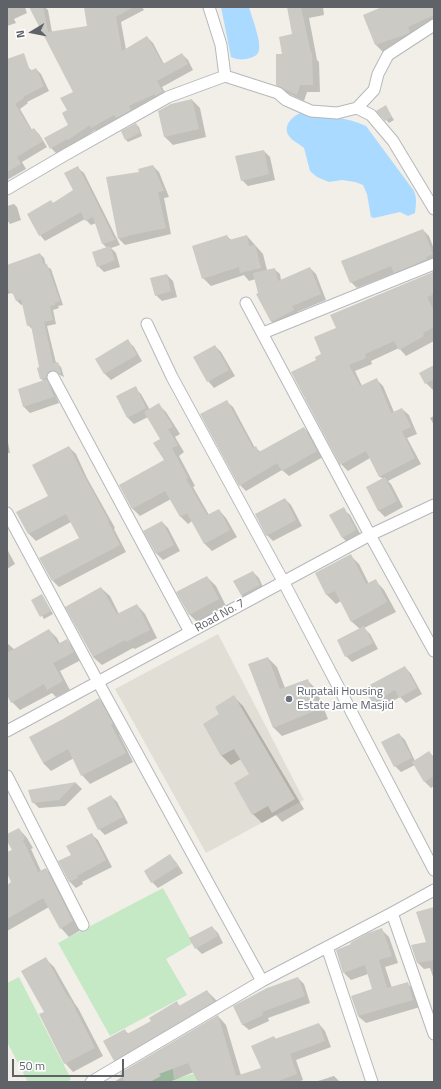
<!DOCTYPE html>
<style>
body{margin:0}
#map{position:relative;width:441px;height:1089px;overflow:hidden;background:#f1efe8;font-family:"Titillium Web",sans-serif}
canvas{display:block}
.frame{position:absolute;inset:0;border:8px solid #5f6368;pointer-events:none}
.north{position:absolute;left:12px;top:12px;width:40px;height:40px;-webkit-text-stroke:3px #fff;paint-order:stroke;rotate:260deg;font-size:11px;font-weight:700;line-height:16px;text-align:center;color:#5f6368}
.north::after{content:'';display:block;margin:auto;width:14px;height:18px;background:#5f6368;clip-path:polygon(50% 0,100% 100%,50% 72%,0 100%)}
.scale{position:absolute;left:12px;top:1059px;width:112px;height:18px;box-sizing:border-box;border:2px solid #5f6368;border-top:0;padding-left:5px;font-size:12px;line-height:14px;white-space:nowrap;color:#5f6368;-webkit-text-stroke:3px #fff;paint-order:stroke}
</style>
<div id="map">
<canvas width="441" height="1089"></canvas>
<div class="frame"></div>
<div class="north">N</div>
<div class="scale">50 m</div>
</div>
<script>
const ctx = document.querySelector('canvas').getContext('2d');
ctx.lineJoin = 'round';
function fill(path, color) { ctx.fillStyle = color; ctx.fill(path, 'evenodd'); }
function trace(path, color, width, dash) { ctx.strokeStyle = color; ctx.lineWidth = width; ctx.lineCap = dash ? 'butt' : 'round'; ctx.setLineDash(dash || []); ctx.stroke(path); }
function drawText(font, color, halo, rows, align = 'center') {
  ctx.font = font + ' "Titillium Web",sans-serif'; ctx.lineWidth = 3.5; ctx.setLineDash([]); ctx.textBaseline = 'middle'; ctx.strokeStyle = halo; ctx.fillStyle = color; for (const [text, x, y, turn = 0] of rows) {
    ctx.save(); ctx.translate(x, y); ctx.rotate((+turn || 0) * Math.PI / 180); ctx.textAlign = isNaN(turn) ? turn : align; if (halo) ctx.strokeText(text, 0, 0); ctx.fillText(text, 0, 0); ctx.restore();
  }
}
fill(new Path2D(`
 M218 634 304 800 206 853 115 689Z`), '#e1ded6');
fill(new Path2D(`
 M163 888 193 943 166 959 187 995 110 1036 58 943Z
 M19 977 71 1079 67 1082H28L7 1042V983Z
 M172 1064 174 1079 201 1072 204 1082H149Z`), '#c5e8c5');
fill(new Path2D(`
 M221 7H249C252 18 261 40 259 50 258 55 254 57 250 58 244 60 237 60 231 57Z
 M303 112C324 116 347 117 366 126L414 191C417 198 416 205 415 213L408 216 400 212 374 218 371 217 367 194 363 185 355 182 342 180 329 182 317 177 310 171 304 148C300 144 292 141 289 136 282 126 293 115 303 112Z`), '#aadaff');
fill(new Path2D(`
 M7 7H25L27 13 14 19 16 23 7 26Z
 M30 7H45L48 10 52 32 88 27 85 7H142L144 10 121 22 126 50 147 37 153 43 164 64 182 54 188 60 193 70 162 87 168 98 98 133 95 130 74 145 57 154 51 148 46 139 69 125 68 111 74 92Z
 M288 7H323L324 15 309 18 317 60 319 62 320 92H307L304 101 285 92 277 85 284 55 293 35Z
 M385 7H434V25L415 41 383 52 376 45 364 15Z
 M28 67 32 71 36 69 41 74 49 91 27 102 28 103 20 109 32 130 34 129 39 134 47 147 22 162 26 169 7 180V80Z
 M192 100 200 108 206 137 173 145 164 136Z
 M386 107 394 120 389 123 378 111Z
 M136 124 139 127 142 136 128 142 126 140Z
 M264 151 270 157 275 180 248 186 242 180Z
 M153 166 159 172 169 197 164 198 171 234 125 245 119 239 140 172Z
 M78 168 84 173 120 245 111 248 116 253 120 267 104 272 98 266 107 248 103 244 96 223 91 225 85 219 45 241 40 235 53 203 74 191Z
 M14 204 17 207 21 220 10 224 7 220V206Z
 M423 230 429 236 434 249V262L401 278 395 273 357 288 351 282Z
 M227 236 231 240 247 236 263 254 267 270 274 269 280 274 281 280 310 268 316 274 326 300 297 312 299 316 277 327 272 322 258 294H259L256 279 249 281 244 275 211 286 203 278Z
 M40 254 44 258 46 266 51 269 63 305 58 306 59 308 53 310 56 324 47 326 56 363H57L61 367 64 377 58 374H54L50 382H48L52 387 59 403 30 413 24 407 19 390 44 381 41 379 38 368H41L32 329 28 325 24 304 21 305 17 301 15 296 12 293 7 294V266Z
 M433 273 434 275V341L406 356 399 348 371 361 372 364 355 371 362 386 377 380 383 386 394 412 402 409 409 415 417 434 407 438 421 464 388 481 391 484 403 507 385 517 379 511 367 488 383 479 379 476 370 458 348 471 341 464 318 360 323 354 337 328Z
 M167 275 173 281 177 297 162 301 156 295Z
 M128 341 134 347 142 361 111 380 105 374 96 359Z
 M215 346 221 352 235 376 214 388 208 381 195 358Z
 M434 366V389L433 390 426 383 421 373Z
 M135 388 141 394 150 410 159 405 166 412 180 434 175 437 184 452 179 456 195 486 193 487 209 515 219 510 226 518 237 537 212 551 205 544 192 521 188 524 180 516 171 499 140 516 133 509 120 485 166 460 161 439 148 417 134 424 128 418Z
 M226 401 233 407 255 448 261 452 304 428 310 434 323 457 289 476 282 470 246 491 240 485Z
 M434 416V425L430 418Z
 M7 437 10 453H7Z
 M69 447 76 454 87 478 115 528 114 529 126 552 59 587 53 581 80 538 71 522 36 541 29 534 18 512 49 496Z
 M285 499 291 505 302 526 273 541 267 535Z
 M343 509 350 515 362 537 349 544 343 538 331 516Z
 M162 522 168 528 180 551 163 560 157 554 145 531Z
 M7 549 15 564 7 569Z
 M350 555 359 564 369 584 375 580 384 590 396 612 364 628 370 634 378 649 352 662 346 656 360 629 351 621 341 601 336 604 327 595 316 573Z
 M253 572 259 578 265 592 248 601 241 595Z
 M207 577 216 586 227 608 198 623 189 614Z
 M101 588 110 596 119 614 137 605 145 614 157 638 135 649 133 648 102 665 93 657Z
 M42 595 53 614 44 619 33 600Z
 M49 630 57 638 60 644 67 641 75 648 81 660 60 671 70 690 56 697 52 693 20 710 12 702 7 693V644H8L15 650Z
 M268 658 277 667 285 688 307 680 316 689 328 719 282 736 273 727Z
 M405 667 411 674 422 694 406 703 400 697 379 709 373 703 365 688Z
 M234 697 243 706 304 809 282 822 276 815 262 823 253 814 235 783 250 774 241 759 231 765 222 756 204 724 220 715Z
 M99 699 107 707 121 733 119 734 133 762 90 784 82 775 74 758 51 771 43 763Z
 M399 734 405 740 415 761 429 752 434 757V786L431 788 425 782 415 765 401 772 395 766Z
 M76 783 82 789 65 806 39 808 33 802 29 791Z
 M111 796 117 802 128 823 105 835 99 829Z
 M19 829 27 838 33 848 31 849 41 871 46 869 54 877 81 930 69 937 61 928 49 907 7 931V886L13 883 7 871V853L13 851 7 839V835Z
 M91 834 98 840 112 867 82 882 83 884 76 888 70 882 60 862 72 855Z
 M170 856 176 862 183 873 158 888 152 882Z
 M434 908V980L430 968 424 969 418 963 412 946 428 943Z
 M212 927 218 933 223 943 202 954 196 948Z
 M382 930 389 937 398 963 385 967 392 988 407 983 414 990 420 1007 366 1023 358 1016 373 990 368 974 351 980 344 973Z
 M46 959 54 967 75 1004 78 1008 103 1056 73 1072 65 1063 45 1012Z
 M298 978 304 984 310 1003 268 1018 269 1021 249 1030 242 1024Z
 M207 991 216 1000 222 1011 123 1069 114 1060 125 1031 129 1034 152 1021 177 1003 180 1006Z
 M218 1016 226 1025 243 1082H200L194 1072 169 1082H114Z
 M319 1024 325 1031 331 1047 296 1060 303 1080 298 1082H262V1069L274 1037 276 1039Z
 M334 1076 340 1082H318V1081Z`), '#0003');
fill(new Path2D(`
 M29 7H43L48 32 87 26 84 7H133L116 17 122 51 147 36 163 64 182 53 188 64 157 81 163 92 155 96V94L129 106 131 110 116 118 114 115 91 128 90 125 68 140 67 139 50 149 44 138 68 125 62 113 67 110 60 98 73 92Z
 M287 7H301L311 53H312L313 85H300L297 95 276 85V54H282L279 37 292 34Z
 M382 7H434V15L408 27 410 32 407 34 375 45 363 15Z
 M24 53 30 71 36 68 44 86 23 97 24 98 15 104 31 130 34 128 43 141 17 157 21 164 7 172V59Z
 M192 99 199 129 164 137 158 111 171 104Z
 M386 105 392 117 385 121 376 111Z
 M136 123 140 133 125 140 121 131Z
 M264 150 269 174 241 181 235 156Z
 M153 165 164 191 158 192 166 228 131 235 118 239 106 177 139 172 138 169Z
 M78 166 95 199 115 240 102 244 93 217 85 221 81 212 39 236 27 214 51 200 53 203 73 190 64 173Z
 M423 229 433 254 426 257 427 259 394 273 391 266 350 283 341 261Z
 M227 235 229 240 247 235 249 246 255 245 261 268 240 273 239 267 202 279 192 246Z
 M110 246 115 260 97 267 92 252Z
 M40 253 44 265 47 264 60 301 55 303V305L50 306 53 320 44 322 53 363 58 362 61 373 59 374 54 370 50 371 47 374 46 378 40 379 37 368 39 367 31 325 27 326 21 299 16 301 12 292 10 293 7 286V265Z
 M310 267 321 294 292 306 294 310 271 322 256 294 258 293 253 273 275 268 278 281Z
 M433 272 434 275V294L427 297 434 311V327L423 333 424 336 399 350 394 341 365 354 366 358 349 365 360 386 377 378 391 413 402 408 411 427 402 431 415 458 379 477 366 451 340 465 291 372 316 360 315 357 321 354 314 337 336 328 330 315Z
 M167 274 171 291 155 296 150 278Z
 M128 339 137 355 104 374 95 359Z
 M215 345 229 370 207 382 193 357Z
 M434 365V379L425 384 419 373Z
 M47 379 54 397 23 407 18 389Z
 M136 386 146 408 127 418 116 396Z
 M227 400 253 448 256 446 259 452 304 427 317 451 282 471 277 463 239 486 200 414Z
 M159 403 173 427 168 429 178 445 172 448 188 478 186 479 207 515 219 509 230 530 204 544 187 513 180 517 165 491 132 509 119 485 164 460 153 443 160 439 144 412Z
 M69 446 81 470 109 521 108 522 120 545 52 581 39 558 79 538 66 514 28 534 16 512 48 496 32 465Z
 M385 477 397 501 378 511 366 487Z
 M285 498 296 520 266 536 255 514Z
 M344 507 356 530 342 538 329 515Z
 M162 521 174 545 156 554 143 531Z
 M351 554 366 584 376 579 387 602 351 622 335 591 326 595 315 573Z
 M253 571 260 585 241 595 233 581Z
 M207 576 219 599 189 615 176 592Z
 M101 587 117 614 137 604 150 630 126 642 125 640 93 657 65 607Z
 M42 594 51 611 40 617 31 600Z
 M364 626 373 643 345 657 337 640Z
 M49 629 58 644 67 639 74 652 53 663 63 681 47 690 44 684 11 703 7 695V653Z
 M268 657 280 689 308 679 319 709 273 728 248 664Z
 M405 666 417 688 399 698 395 690 372 703 364 688Z
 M234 695 295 799 272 813 268 806 252 815 234 783 249 774 234 749 221 756 203 724 219 714 215 707Z
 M99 698 113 724 111 725 126 753 81 776 68 749 43 763 29 737 63 719Z
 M399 733 412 758 394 767 381 742Z
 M429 751 434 759V776L424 782 412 762Z
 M76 782 59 800 32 803 28 790Z
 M111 795 123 817 98 830 87 808Z
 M19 828 25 839 23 840 38 872 46 868 73 921 60 929 43 898 7 919V885L11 882 7 873V852L12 850 7 841V834Z
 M92 833 106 860 77 876 78 878 69 882 58 861 71 855 66 846Z
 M170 854 178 866 151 883 144 871Z
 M434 907V960L417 963 411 945 426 942 416 912Z
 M212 926 218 936 195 949 189 938Z
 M382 928 392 956 379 960 387 988 408 982 413 1000 358 1016 351 996 372 989 365 965 343 973 336 950 351 944 350 943 368 933Z
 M46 957 69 999 70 998 95 1048 64 1064 39 1014 44 1012 21 971Z
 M298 977 305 996 262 1012 263 1015 242 1025 233 1006 267 988Z
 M207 990 214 1002 114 1061 103 1041 125 1029 127 1034 151 1021 149 1018 177 1001 179 1006Z
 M218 1015 236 1076 261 1068 251 1046 274 1036 275 1039 319 1023 325 1041 290 1054 297 1074 275 1082H198L188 1063 159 1074 161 1076 150 1082H125L120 1073Z`), '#cccac5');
const minor = new Path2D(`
 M209 7 221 45 225 76
 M357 108 371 115 393 141 434 209
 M7 189 65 155 168 97 225 76 278 93 286 100 311 111 337 113 357 108 374 90 378 74 388 55 434 25
 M246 303 370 535 434 651
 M147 324 172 377 283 581 434 870
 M263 333 434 264
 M53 377 190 632
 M7 513 98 682 262 981
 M7 731 370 535 434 505
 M7 776 83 925
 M392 913 434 1034
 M327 947 372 1082
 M91 1082 262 981 392 913 434 890`);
trace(minor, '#b5b8bc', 13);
trace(minor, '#fff', 11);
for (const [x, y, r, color] of [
 [289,699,4,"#6b7280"]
]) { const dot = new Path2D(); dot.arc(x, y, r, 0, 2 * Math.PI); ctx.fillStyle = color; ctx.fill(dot); trace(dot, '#fff', 1.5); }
drawText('12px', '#5f6368', '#fff', [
 ["Road No. 7",220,616,-29]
]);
drawText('12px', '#5b616d', '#fff', [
 ["Rupatali Housing",297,692],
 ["Estate Jame Masjid",297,706]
], 'left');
</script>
